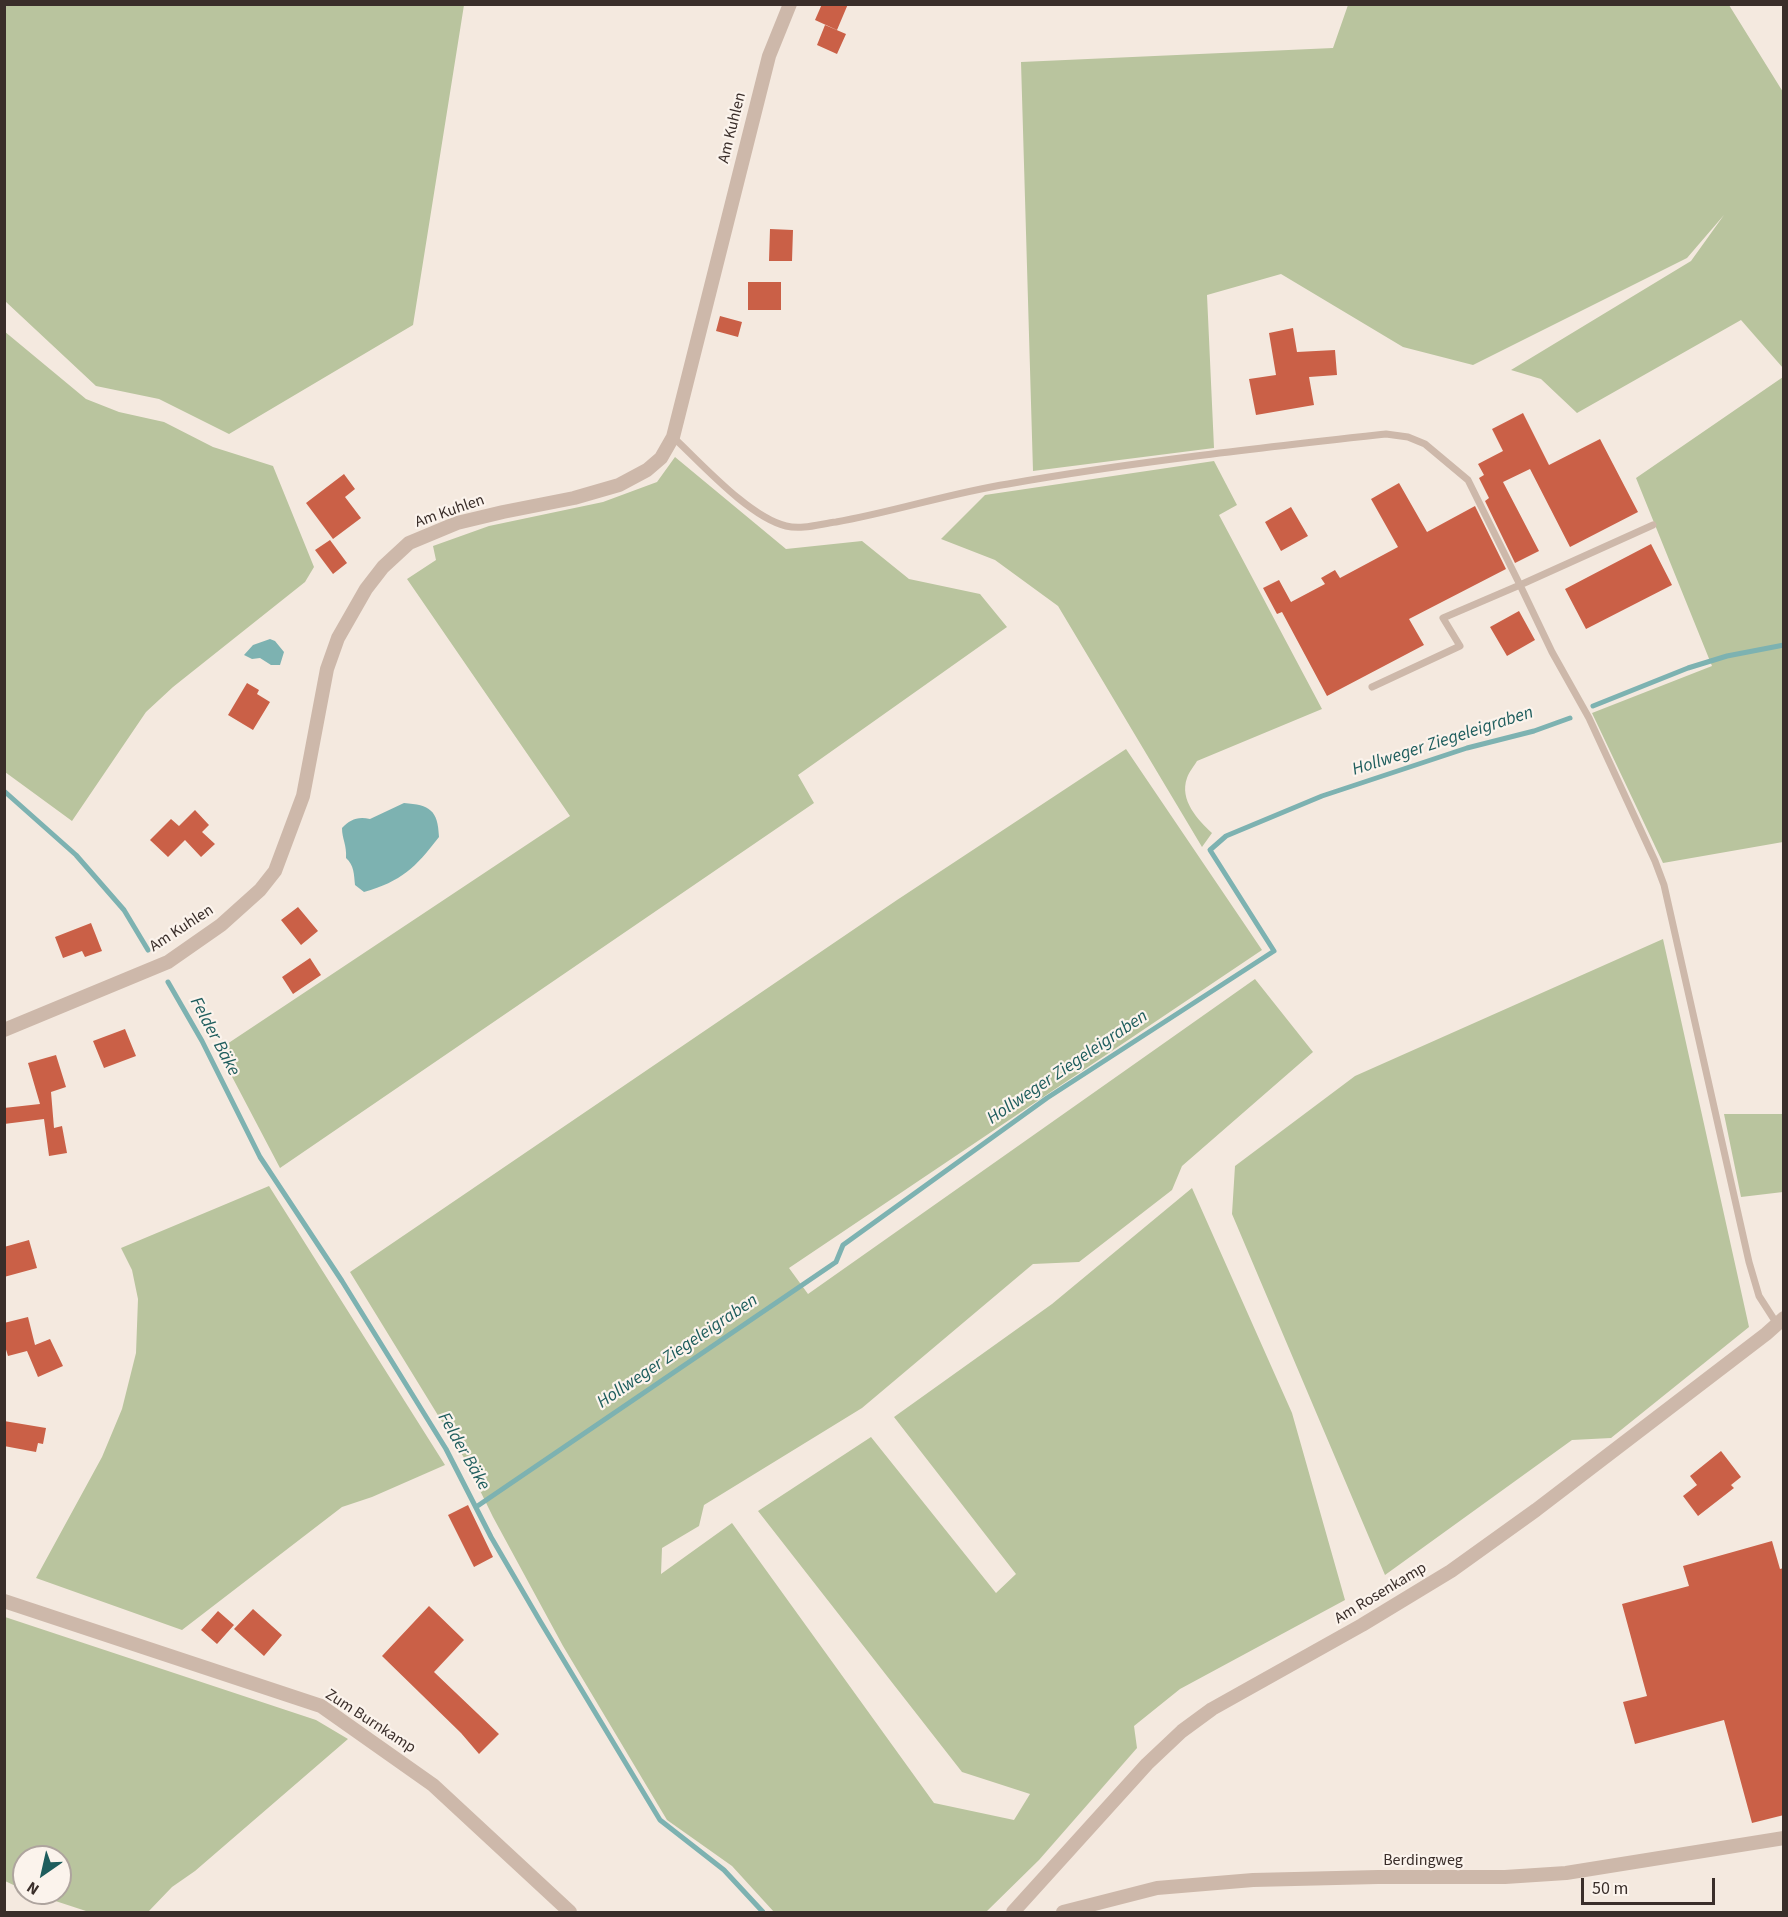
<!DOCTYPE html>
<meta charset="utf-8">
<style>
body{margin:0}
#map{position:relative;width:1788px;height:1917px;overflow:hidden;background:#f4e9df;font-family:"Source Sans 3",sans-serif}
canvas{display:block}
.frame{position:absolute;inset:0;border:6px solid #3a2e2a;pointer-events:none}
.north{position:absolute;left:12px;top:1845px;width:60px;height:60px;box-sizing:border-box;background:#fbf3ec;border:2px solid #aea49e;border-radius:50%;rotate:214deg;font-size:16px;font-weight:700;line-height:24px;text-align:center;color:#3a2e2a}
.north::after{content:'';display:block;margin:auto;width:21px;height:27px;background:#1e5d5d;clip-path:polygon(50% 0,100% 100%,50% 72%,0 100%)}
.scale{position:absolute;left:1581px;top:1878px;width:134px;height:27px;box-sizing:border-box;border:3px solid #3a2e2a;border-top:0;padding-left:8px;font-size:18px;line-height:21px;white-space:nowrap;color:#3a2e2a;-webkit-text-stroke:4px #fbf3ec;paint-order:stroke}
</style>
<div id="map">
<canvas width="1788" height="1917"></canvas>
<div class="frame"></div>
<div class="north">N</div>
<div class="scale">50 m</div>
</div>
<script>
const ctx = document.querySelector('canvas').getContext('2d');
ctx.lineJoin = 'round';
function fill(path, color) { ctx.fillStyle = color; ctx.fill(path, 'evenodd'); }
function trace(path, color, width, dash) { ctx.strokeStyle = color; ctx.lineWidth = width; ctx.lineCap = dash ? 'butt' : 'round'; ctx.setLineDash(dash || []); ctx.stroke(path); }
function drawText(font, color, halo, rows, align = 'center') {
  ctx.font = font + ' "Source Sans 3",sans-serif'; ctx.lineWidth = 4.5; ctx.setLineDash([]); ctx.textBaseline = 'middle'; ctx.strokeStyle = halo; ctx.fillStyle = color; for (const [text, x, y, turn = 0] of rows) {
    ctx.save(); ctx.translate(x, y); ctx.rotate((+turn || 0) * Math.PI / 180); ctx.textAlign = isNaN(turn) ? turn : align; if (halo) ctx.strokeText(text, 0, 0); ctx.fillText(text, 0, 0); ctx.restore();
  }
}
fill(new Path2D(`
 M4 5H464L413 325 229 434 159 399 96 386 5 301Z
 M1348 5H1729L1783 92V368L1741 320 1577 413 1541 379 1511 370 1691 261 1724 215 1687 258 1473 365 1403 347 1281 274 1207 295 1214 448 1033 471 1021 62 1333 48Z
 M4 331 86 399 119 412 164 422 213 447 273 466 314 567 305 582 173 687 146 712 72 821 5 772Z
 M1783 377V842L1663 863 1592 713 1712 666 1636 478Z
 M675 457 786 549 862 541 909 579 980 594 1007 627 798 775 814 803 280 1168 218 1050 570 816 407 579 436 560 433 546 489 526 603 502 657 482Z
 M1214 461 1237 505 1219 515 1322 709 1197 761C1194 766 1189 772 1187 778 1179 800 1198 820 1212 833L1202 847 1058 606 995 560 941 539 985 495Z
 M1126 749 1262 950 789 1268 808 1294 1255 979 1313 1052 1182 1166 1172 1190 1079 1262 1033 1264 862 1408 704 1505 699 1526 662 1548 661 1574 732 1523 934 1803 1014 1820 1030 1794 962 1772 758 1511 871 1437 996 1593 1016 1574 894 1417 1052 1304 1192 1188 1292 1413 1345 1600 1180 1689 1134 1726 1137 1748 1039 1860 986 1912H774L732 1866 667 1820 563 1646 493 1517 463 1456 350 1272 897 900Z
 M1663 939 1749 1327 1611 1438 1572 1440 1385 1575 1232 1214 1235 1166 1355 1076Z
 M1724 1114H1783V1192L1741 1197Z
 M269 1186 445 1465 372 1497 342 1507 182 1630 36 1578 102 1457 122 1409 136 1353 138 1299 132 1270 121 1248Z
 M5 1617 316 1720 348 1739 195 1871 172 1887 148 1912H89L31 1893H60V1857H24V1890L5 1881Z`), '#b9c49e');
fill(new Path2D(`
 M270 639 275 641 284 652 280 665H271L260 658 252 659 244 655 253 645Z
 M404 803C430 805 438 810 439 837 415 868 402 881 364 892L355 885C354 874 354 865 346 858 347 845 342 839 342 828 350 820 357 816 370 819Z`), '#7db2b1');
trace(new Path2D(`
 M1593 706 1688 668 1727 656 1784 645
 M4 791 76 855 124 910 148 950
 M168 982 202 1041 260 1157 342 1281 446 1449 491 1537 540 1621 660 1820 724 1870 763 1912
 M476 1507 836 1262 843 1245 1047 1098 1274 951 1210 850 1226 836 1322 796 1467 748 1534 731 1570 718`), '#7db2b1', 5);
fill(new Path2D(`
 M822 4H848L837 30 815 20Z
 M825 25 846 34 837 54 817 45Z
 M770 229 793 230 792 261H769Z
 M748 282H781V310H748Z
 M720 316 742 322 738 337 716 331Z
 M1293 328 1297 352 1335 350 1337 375 1309 377 1314 405 1256 415 1249 379 1276 375 1269 333Z
 M1523 413 1549 465 1600 439 1638 512 1570 547 1530 469 1503 482 1539 551 1515 563 1485 501 1489 498 1479 478 1484 475 1478 464 1503 451 1492 429Z
 M344 474 355 489 345 497 361 518 333 539 306 503Z
 M1399 483 1427 532 1475 506 1506 569 1409 619 1424 645 1327 696 1282 612 1277 614 1263 588 1279 580 1291 602 1325 584 1321 578 1335 570 1340 578 1398 547 1371 499Z
 M1291 507 1308 536 1281 551 1265 522Z
 M330 540 347 563 333 574 315 550Z
 M1651 544 1672 585 1586 629 1565 589Z
 M1519 611 1535 640 1507 656 1490 627Z
 M247 683 259 690 257 694 270 702 253 730 228 715Z
 M195 810 209 825 202 832 215 844 201 857 185 840 168 857 150 840 171 819 179 826Z
 M298 907 318 931 301 945 281 920Z
 M91 923 102 951 85 957 82 951 63 958 55 937Z
 M310 958 321 975 293 994 282 977Z
 M125 1029 136 1056 104 1068 93 1041Z
 M56 1055 66 1087 51 1092 54 1128 62 1126 67 1153 49 1156 44 1119 4 1124V1108L40 1104 28 1063Z
 M29 1240 37 1268 4 1277V1247Z
 M28 1317 35 1345 50 1339 63 1366 38 1377 27 1351 8 1356 4 1343V1323Z
 M4 1421 46 1428 43 1444 38 1443 36 1452 4 1446Z
 M1721 1451 1741 1477 1731 1485 1734 1488 1698 1516 1683 1496 1697 1485 1690 1476Z
 M468 1505 493 1557 474 1567 448 1515Z
 M1772 1541 1780 1569 1784 1568V1815L1752 1823 1724 1720 1635 1744 1623 1702 1647 1696 1622 1604 1689 1586 1683 1566Z
 M429 1606 464 1640 434 1672 499 1734 479 1754 461 1733 382 1656Z
 M253 1609 282 1635 264 1656 234 1629Z
 M218 1611 234 1625 217 1644 201 1630Z`), '#ca6047');
trace(new Path2D(`
 M673 437C701 463 749 517 786 526 802 530 820 524 836 522 894 512 950 493 1008 484 1133 462 1260 448 1386 434L1408 437 1425 444 1468 480 1520 585 1653 525
 M1372 687 1460 646 1443 618 1520 585 1552 652 1589 718 1655 861 1664 885 1749 1262 1759 1296 1777 1324`), '#cdb8aa', 7);
trace(new Path2D(`
 M4 1030 168 962 221 925 260 890 275 871 303 796 327 669 338 638 366 589 383 567 409 543 457 523 503 512 574 498 619 485 647 470 661 458 673 437 769 56 790 4
 M4 1601 321 1706 433 1785 570 1912
 M1013 1912 1147 1764 1182 1731 1212 1709 1362 1625 1451 1571 1536 1510 1766 1334 1784 1318
 M1063 1912 1157 1888 1253 1880 1378 1877H1505L1566 1873 1784 1838`), '#cdb8aa', 14);
drawText('16px', '#3a2e2a', '#fbf3ec', [
 ["Am Kuhlen",733,128,-76],
 ["Am Kuhlen",450,512,-19],
 ["Am Kuhlen",182,929,-33],
 ["Am Rosenkamp",1381,1594,-31],
 ["Zum Burnkamp",370,1722,33],
 ["Berdingweg",1423,1861]
]);
drawText('italic 18px', '#1e5d5d', '#fbf3ec', [
 ["Hollweger Ziegeleigraben",1443,742,-18],
 ["Felder Bäke",214,1037,62],
 ["Hollweger Ziegeleigraben",1068,1068,-34],
 ["Hollweger Ziegeleigraben",678,1352,-34],
 ["Felder Bäke",463,1452,60]
]);
</script>
